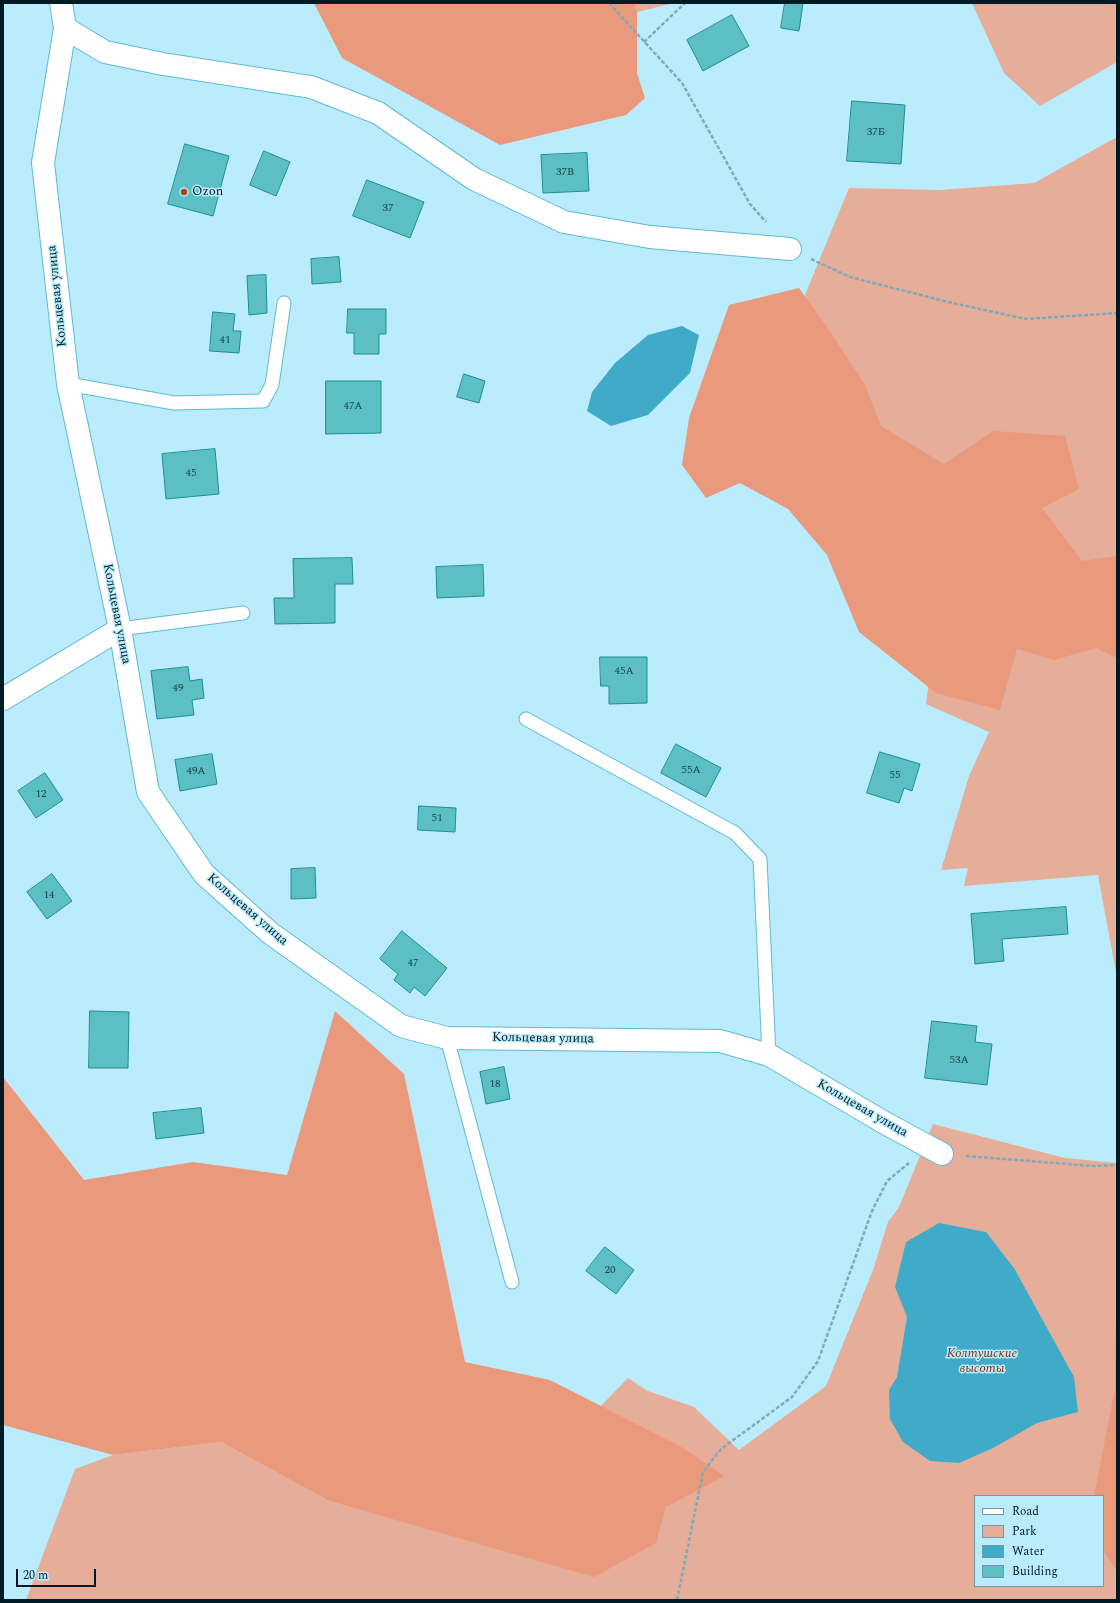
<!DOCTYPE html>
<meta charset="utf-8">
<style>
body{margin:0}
#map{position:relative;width:1120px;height:1603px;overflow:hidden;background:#baecfd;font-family:Spectral,serif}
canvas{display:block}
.frame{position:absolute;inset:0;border:4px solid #001b23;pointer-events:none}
.legend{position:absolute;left:974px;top:1495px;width:130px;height:92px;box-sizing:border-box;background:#baecfd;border:1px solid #7098a6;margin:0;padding:5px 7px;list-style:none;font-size:12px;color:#001b23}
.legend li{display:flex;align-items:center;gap:8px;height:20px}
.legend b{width:20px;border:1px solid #7098a6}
.scale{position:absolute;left:16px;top:1569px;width:80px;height:18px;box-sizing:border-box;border:2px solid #001b23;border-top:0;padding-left:5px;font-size:12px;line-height:14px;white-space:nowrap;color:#001b23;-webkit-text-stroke:3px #baecfd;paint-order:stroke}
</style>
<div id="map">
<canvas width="1120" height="1603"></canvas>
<div class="frame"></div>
<ul class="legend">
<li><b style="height:5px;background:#fff"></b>Road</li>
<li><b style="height:11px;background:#e6ad99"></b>Park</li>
<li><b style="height:11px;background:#3fabc9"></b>Water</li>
<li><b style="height:11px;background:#5bbfc4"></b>Building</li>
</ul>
<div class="scale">20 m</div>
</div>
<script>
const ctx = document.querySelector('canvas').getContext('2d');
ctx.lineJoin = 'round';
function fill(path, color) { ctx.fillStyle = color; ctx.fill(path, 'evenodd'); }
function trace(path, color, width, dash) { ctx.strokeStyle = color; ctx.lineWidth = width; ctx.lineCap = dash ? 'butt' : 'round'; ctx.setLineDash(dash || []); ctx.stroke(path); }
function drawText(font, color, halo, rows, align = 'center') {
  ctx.font = font + ' Spectral,serif'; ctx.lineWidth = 3; ctx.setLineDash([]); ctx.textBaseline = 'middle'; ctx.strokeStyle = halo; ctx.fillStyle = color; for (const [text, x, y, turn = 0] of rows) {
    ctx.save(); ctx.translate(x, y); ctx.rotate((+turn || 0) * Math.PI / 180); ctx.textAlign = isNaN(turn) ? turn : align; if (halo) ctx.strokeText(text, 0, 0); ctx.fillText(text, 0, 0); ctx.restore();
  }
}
fill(new Path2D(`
 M635 3H674L637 12Z
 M972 3H1117V62L1040 106 1004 73Z
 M1117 137V978L1098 875 964 886 968 868 941 870 969 776 989 732 926 704 945 552 775 368 849 188 940 190 1034 183Z
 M933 1124 1065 1158 1117 1163V1600H26L75 1469 113 1455 221 1442 329 1501 470 1541 628 1378 648 1391 694 1407 739 1450 826 1386 873 1270 888 1222 899 1207ZM975 1496H1103V1586H975Z`), '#e6ad99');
fill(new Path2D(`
 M314 3H635L637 12V73L645 98 626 115 500 145 342 58Z
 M799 288 825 324 865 385 881 426 944 464 993 431 1065 436 1079 489 1042 508 1082 561 1117 556V658L1096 648 1054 660 1017 649 1000 710 936 693 859 632 827 555 788 509 740 483 706 498 682 465 689 418 729 305Z
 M335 1011 404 1074 465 1362 550 1380 685 1449 724 1476 666 1507 656 1543 594 1577 329 1501 221 1442 113 1455 3 1425V1077L84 1180 193 1162 287 1175Z
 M1117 1248V1572L1103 1549V1496H1094L1115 1388Z`), '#ea997d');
fill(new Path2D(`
 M682 326 699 335 690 373 648 415 611 426 587 411 592 392 615 363 648 335Z
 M939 1223 986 1232 1014 1268 1074 1377 1078 1412 1037 1423 993 1448 959 1463 930 1461 903 1442 890 1419 889 1390 897 1377 907 1317 895 1287 906 1242Z`), '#3fabc9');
const building = new Path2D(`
 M785 3H803L799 31 781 28Z
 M732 15 749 46 703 71 687 40Z
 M852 101 905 105 901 164 847 161Z
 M185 144 229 156 213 216 168 204Z
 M264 151 290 162 276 196 250 185Z
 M587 153 589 191 543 193 541 155Z
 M367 180 424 202 410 238 353 216Z
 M339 257 341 282 312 284 311 259Z
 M266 275 267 313 249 315 247 276Z
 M348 309H386V334H379V354H354V333H347Z
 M213 312 235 314 233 331H241L239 353 210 351Z
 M464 374 485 381 479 403 457 397Z
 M326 381H381V433L326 434Z
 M215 449 219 494 166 499 162 454Z
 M352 558 353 584H335V623L275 624 274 598H294L293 559Z
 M483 565 484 596 437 598 436 567Z
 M600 657H647V703L609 704V686H601Z
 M188 667 190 681 202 679 204 698 192 700 194 715 157 719 151 671Z
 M676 744 721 768 706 797 661 773Z
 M880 752 920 764 912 791 904 788 899 803 867 793Z
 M212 754 217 784 180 791 175 760Z
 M45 773 63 800 36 818 18 791Z
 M419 806 456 808 455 832 418 830Z
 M315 868 316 898 291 899V869Z
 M52 874 72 901 47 919 27 892Z
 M1066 907 1068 934 1002 939 1004 961 975 964 971 914Z
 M402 931 447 968 425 996 414 987 410 993 394 980 398 974 380 959Z
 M90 1011 129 1012 128 1068H89Z
 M932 1021 977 1026 975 1042 992 1044 987 1085 925 1078Z
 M504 1067 510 1099 486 1104 480 1072Z
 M201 1108 204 1133 156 1139 153 1113Z
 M605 1247 634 1270 616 1294 586 1271Z`);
fill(building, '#5bbfc4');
trace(building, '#1e8d93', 1);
const service = new Path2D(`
 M68 384 174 403 263 401 272 385 284 303
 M120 629 243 613
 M526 719 735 833 760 859 769 1055
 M447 1038 512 1282`);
const minor = new Path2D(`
 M61 3 65 28 43 163 68 384 120 629 148 792 204 874 270 933 401 1026 447 1038 720 1041 769 1055 885 1123 942 1154
 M65 28 105 52 163 64 311 87 378 113 474 179 564 222 650 237 790 249
 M3 699 120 629`);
trace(service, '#60b9d4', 15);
trace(minor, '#60b9d4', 24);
trace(new Path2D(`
 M609 3 682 83 750 204 766 222
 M644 42 685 3
 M811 259 850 277 948 302 1026 319 1117 313
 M966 1156 1093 1166 1117 1165
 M677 1600 703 1472 721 1449 792 1397 818 1361 872 1211 887 1181 909 1163`), '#80aab9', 2.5, [4, 2]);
trace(service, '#fff', 13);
trace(minor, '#fff', 22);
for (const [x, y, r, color] of [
 [184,192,4,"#ab441c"]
]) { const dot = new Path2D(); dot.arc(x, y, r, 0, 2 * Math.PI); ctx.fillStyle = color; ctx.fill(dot); trace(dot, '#baecfd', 1.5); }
drawText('11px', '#17444b', null, [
 ["37Б",876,133],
 ["37В",565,173],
 ["37",388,209],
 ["41",225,341],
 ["47А",353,407],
 ["45",191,474],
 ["45А",624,672],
 ["49",178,689],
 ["55А",691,771],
 ["49А",196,772],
 ["55",895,776],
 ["12",41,795],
 ["51",437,819],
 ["14",49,896],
 ["47",413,964],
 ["53А",959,1061],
 ["18",495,1085],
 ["20",610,1271]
]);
drawText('13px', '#001b23', '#baecfd', [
 ["Ozon",192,192]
], 'left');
drawText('13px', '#001b23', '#baecfd', [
 ["Кольцевая улица",58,296,-96],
 ["Кольцевая улица",116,614,79],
 ["Кольцевая улица",247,910,41],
 ["Кольцевая улица",543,1039,1],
 ["Кольцевая улица",862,1109,30]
]);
drawText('italic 13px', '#882a00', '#baecfd', [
 ["Колтушские",982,1354],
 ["высоты",982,1369]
]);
</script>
